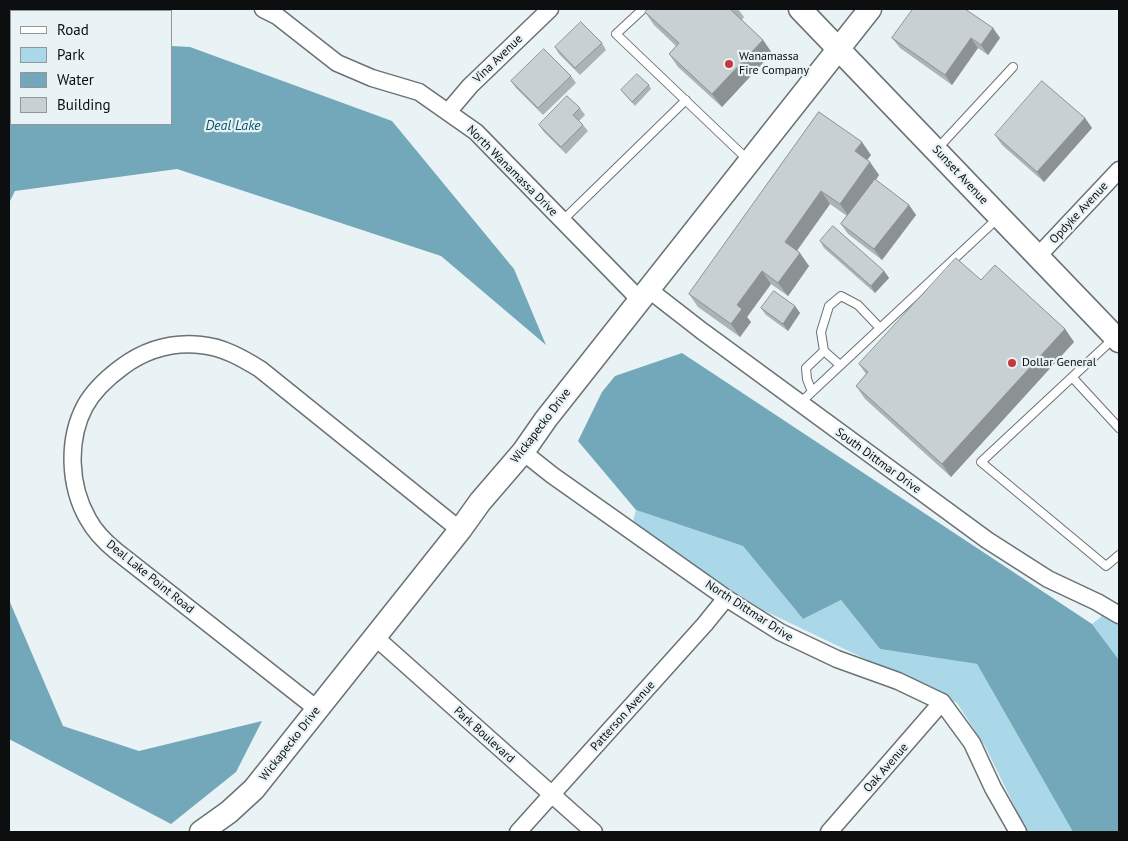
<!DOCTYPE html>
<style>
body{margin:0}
#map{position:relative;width:1128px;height:841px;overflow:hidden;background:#e9f2f5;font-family:"PT Sans",sans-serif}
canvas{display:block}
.frame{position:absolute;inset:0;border:10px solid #0c0e0f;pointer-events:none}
.legend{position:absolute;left:10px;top:10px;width:162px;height:115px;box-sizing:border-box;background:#e9f2f5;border:1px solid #919799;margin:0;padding:6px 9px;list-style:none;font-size:15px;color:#0c0e0f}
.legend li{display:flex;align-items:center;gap:10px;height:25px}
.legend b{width:25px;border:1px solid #919799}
</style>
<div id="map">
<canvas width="1128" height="841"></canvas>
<div class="frame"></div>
<ul class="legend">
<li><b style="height:6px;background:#fff"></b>Road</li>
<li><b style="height:14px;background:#abd8e8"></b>Park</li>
<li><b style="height:14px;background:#72a8b9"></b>Water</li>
<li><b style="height:14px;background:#c8d0d3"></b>Building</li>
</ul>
</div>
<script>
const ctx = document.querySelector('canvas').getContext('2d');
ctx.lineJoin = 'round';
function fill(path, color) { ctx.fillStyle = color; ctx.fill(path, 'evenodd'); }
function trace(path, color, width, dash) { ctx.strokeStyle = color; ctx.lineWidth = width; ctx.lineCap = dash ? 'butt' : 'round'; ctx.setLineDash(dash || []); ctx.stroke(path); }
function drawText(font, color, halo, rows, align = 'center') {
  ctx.font = font + ' "PT Sans",sans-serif'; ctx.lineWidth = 4.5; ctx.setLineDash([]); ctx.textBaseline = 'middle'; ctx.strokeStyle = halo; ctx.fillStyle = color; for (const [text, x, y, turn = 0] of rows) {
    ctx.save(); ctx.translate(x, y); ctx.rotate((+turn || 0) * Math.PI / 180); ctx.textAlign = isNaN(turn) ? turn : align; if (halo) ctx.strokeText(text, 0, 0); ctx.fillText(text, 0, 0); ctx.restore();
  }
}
fill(new Path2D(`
 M636 510 743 546 803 619 841 600 880 649 977 664 1073 832H1027L986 748 957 703 763 610 632 526Z
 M1119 603V660L1092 624Z`), '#abd8e8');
fill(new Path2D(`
 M9 37H11V124H171V46L190 47 392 121 514 269 546 345 441 256 177 169 15 191 9 203Z
 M682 353 1092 624 1119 660V832H1073L977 664 880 649 841 600 803 619 743 546 636 510 578 441 602 392 615 376Z
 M9 600 63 726 139 751 262 721 236 772 171 824 9 739Z`), '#72a8b9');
const lane = new Path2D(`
 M643 9 616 34 747 159
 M938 148 1013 67
 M562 221 686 100
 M1113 339 981 462 1106 566 1119 555
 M840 365 824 351 821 332 829 306 841 296 858 305 880 328
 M1072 377 1119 428
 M812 392 807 379 806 368 824 351
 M800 403 998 218`);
const street = new Path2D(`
 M263 9 277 16 337 63 372 78 419 92 476 132 640 300
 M448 112 470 86 550 9
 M1038 256 1119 170
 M648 289 702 331 987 540 1048 579 1097 602 1119 615
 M523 452 552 475 726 598 780 632 837 659 898 681 942 702 972 743 993 788 1018 832
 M375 637 594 832
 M317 709 116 551C105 542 95 532 88 519 69 486 67 440 85 406 94 390 107 378 122 367 145 350 172 342 201 345 223 347 242 358 260 369L460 530
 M518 832 705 624 726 598
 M829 832 942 702`);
const secondary = new Path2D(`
 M800 9 1119 341
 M201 832 229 812 254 789 460 530 480 502 523 452 546 419 870 9`);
trace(lane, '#6b7275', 10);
trace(street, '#6b7275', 19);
trace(secondary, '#6b7275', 25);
trace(lane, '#fff', 8);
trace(street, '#fff', 16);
trace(secondary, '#fff', 22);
fill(new Path2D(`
 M648 9H738L744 17 742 20 763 40 772 53 722 107 678 67 669 54 676 46 654 25 645 12Z
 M993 28 1000 38 988 55 978 48 952 85 900 48 892 38Z
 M602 43 606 50 580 75 559 54 555 47Z
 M571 76 576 83 543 115 516 88 511 81Z
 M649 85 651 89 635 106 621 90Z
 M580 108 585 115 579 121 583 125 588 131 566 154 544 132 539 125Z
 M819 112 871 155 867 160 879 175 876 180 909 205 916 215 882 260 848 234 841 224 847 216 830 204 797 250 809 266 788 296 771 284 747 317 751 322 740 337 698 307 689 294Z
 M1085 118 1092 128 1044 182 1002 145 995 135Z
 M820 241 884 271 889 278 875 293 824 248Z
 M981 280 1065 329 1074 342 951 477 865 399 856 386 866 374 859 364Z
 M795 306 800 313 788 331 766 315 761 308Z`), '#acb3b5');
fill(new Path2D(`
 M993 28 1000 38 988 55 981 45Z
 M971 38 978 48 952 85 945 75Z
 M763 40 772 53 722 107 712 94Z
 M1085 118 1092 128 1044 182 1037 172Z
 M862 142 871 155 864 164 855 151Z
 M870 162 879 175 849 217 840 204Z
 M821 191 830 204 794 255 785 242Z
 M909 205 916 215 882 260 874 249Z
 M800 253 809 266 788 296 778 283Z
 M762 271 771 284 747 317 751 322 740 337 731 324 737 305Z
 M884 271 889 278 875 293 871 286Z
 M795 306 800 313 788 331 783 324Z
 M1065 329 1074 342 951 477 942 464Z`), '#8c9294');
const building = new Path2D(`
 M648 9H731H730L763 40 712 94 669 54 679 43 645 12Z
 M913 9H965L993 28 981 45 971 38 945 75 892 38Z
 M581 22 602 43 575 68 555 47Z
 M544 49 571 76 538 108 511 81Z
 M637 74 649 85 632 102 621 90Z
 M1042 81 1085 118 1037 172 995 135Z
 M567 96 580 108 573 115 583 125 561 147 539 125Z
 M819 112 862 142 855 151 870 162 840 204 821 191 785 242 800 253 778 283 762 271 737 305 742 309 731 324 689 294Z
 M875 179 909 205 874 249 841 224Z
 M833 226 884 271 871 286 820 241Z
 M956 258 981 280 995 265 1065 329 942 464 856 386 868 372 859 364Z
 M774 291 795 306 783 324 761 308Z`);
fill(building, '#c8d0d3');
trace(building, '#8c9294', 1);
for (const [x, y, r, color] of [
 [729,64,5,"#c7383c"],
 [1012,363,5,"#c7383c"]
]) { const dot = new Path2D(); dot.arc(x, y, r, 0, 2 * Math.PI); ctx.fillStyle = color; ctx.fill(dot); trace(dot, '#e9f2f5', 2); }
drawText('12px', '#0c0e0f', '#e9f2f5', [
 ["Wanamassa",739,57],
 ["Fire Company",739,71],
 ["Dollar General",1022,363]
], 'left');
drawText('12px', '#0c0e0f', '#e9f2f5', [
 ["Vina Avenue",498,59,-44],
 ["North Wanamassa Drive",512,171,45],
 ["Sunset Avenue",960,175,47],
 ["Opdyke Avenue",1079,213,-47],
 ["Wickapecko Drive",541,426,-53],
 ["South Dittmar Drive",878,461,36],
 ["Deal Lake Point Road",150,577,39],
 ["North Dittmar Drive",749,611,33],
 ["Patterson Avenue",623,716,-48],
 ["Park Boulevard",484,735,42],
 ["Wickapecko Drive",290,744,-52],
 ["Oak Avenue",886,768,-49]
]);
drawText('italic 14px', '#085568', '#e9f2f5', [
 ["Deal Lake",233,126]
]);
</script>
